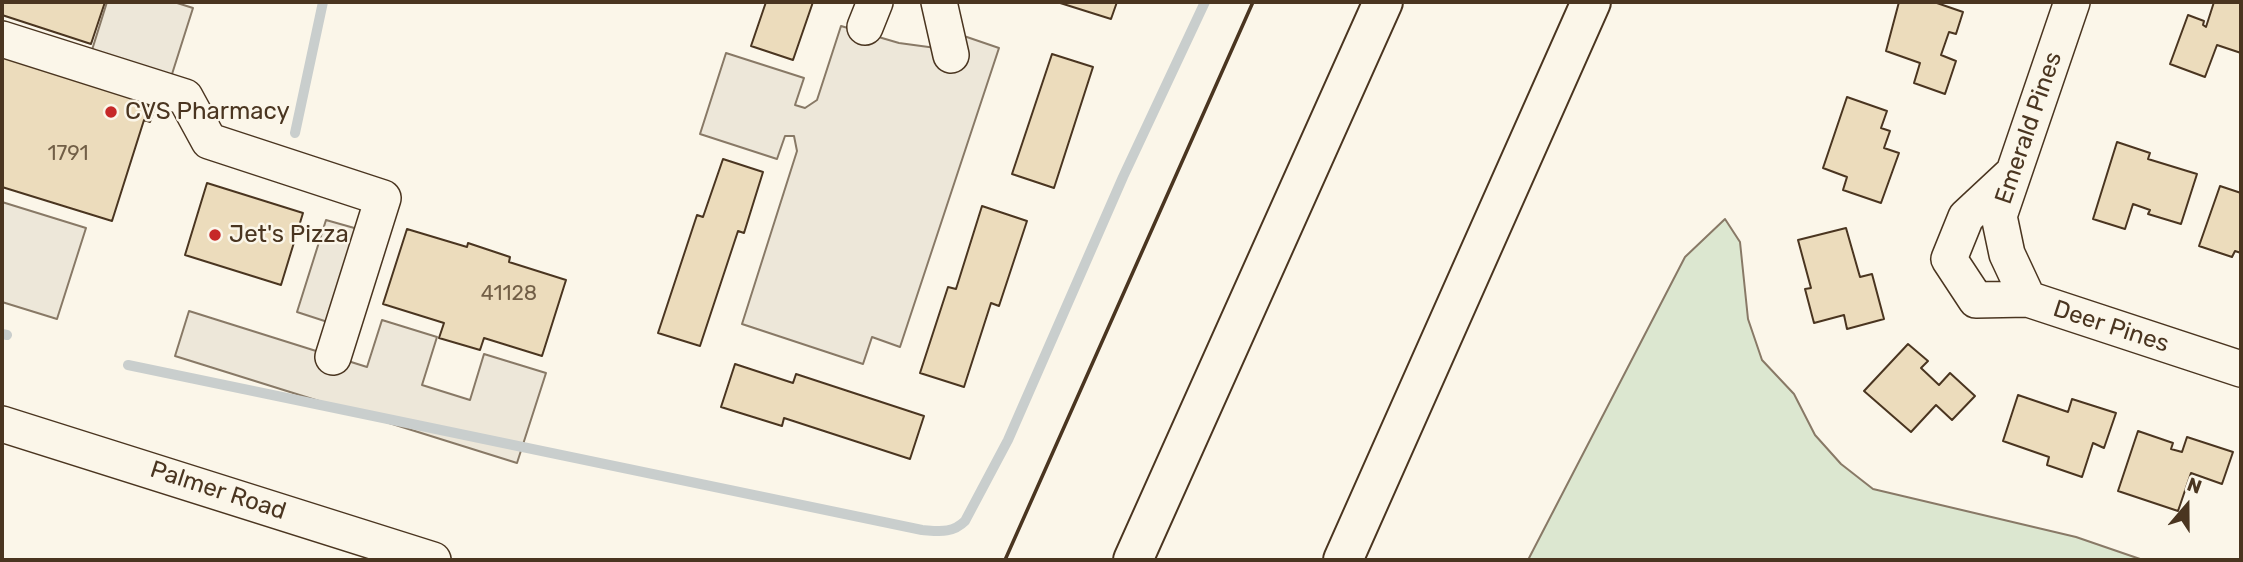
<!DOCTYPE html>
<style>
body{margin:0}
#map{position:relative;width:2243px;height:562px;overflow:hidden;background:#fbf6e9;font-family:Rubik,sans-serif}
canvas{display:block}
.frame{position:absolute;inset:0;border:4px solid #4a3520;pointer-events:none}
.north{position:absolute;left:2152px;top:471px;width:70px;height:70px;-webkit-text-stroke:5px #fbf6e9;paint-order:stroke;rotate:20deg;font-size:19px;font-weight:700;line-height:28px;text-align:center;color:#4a3520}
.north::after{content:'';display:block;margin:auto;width:24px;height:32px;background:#4a3520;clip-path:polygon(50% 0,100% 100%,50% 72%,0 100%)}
</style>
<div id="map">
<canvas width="2243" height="562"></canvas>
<div class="frame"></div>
<div class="north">N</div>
</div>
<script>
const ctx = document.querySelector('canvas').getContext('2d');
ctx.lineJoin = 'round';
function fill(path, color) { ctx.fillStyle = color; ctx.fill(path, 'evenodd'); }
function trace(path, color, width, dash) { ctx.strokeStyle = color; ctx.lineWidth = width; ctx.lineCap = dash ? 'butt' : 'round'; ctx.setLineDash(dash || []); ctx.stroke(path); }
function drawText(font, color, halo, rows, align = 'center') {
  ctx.font = font + ' Rubik,sans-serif'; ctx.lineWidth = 5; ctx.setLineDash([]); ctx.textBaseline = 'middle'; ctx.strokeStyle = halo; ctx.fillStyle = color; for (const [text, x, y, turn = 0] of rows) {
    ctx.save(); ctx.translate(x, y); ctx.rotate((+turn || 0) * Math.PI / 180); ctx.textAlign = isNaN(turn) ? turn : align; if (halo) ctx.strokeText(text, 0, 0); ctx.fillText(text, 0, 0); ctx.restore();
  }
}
const green = new Path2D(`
 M1725 219 1740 242 1748 319 1762 360 1794 394 1815 435 1841 464 1873 489 2076 537 2143 560H1528L1685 257Z`);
fill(green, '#dce7d0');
trace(green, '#887966', 2);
const parking = new Path2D(`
 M107 2H174L193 8 166 93 87 66Z
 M841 26 899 43 936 48 961 35 999 48 900 347 872 337 863 364 742 324 797 151 794 136H785L777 159 700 134 726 53 804 78 795 105 805 108 817 100Z
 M2 202 86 228 57 319 2 302Z
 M326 220 372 233 343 327 297 312Z
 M189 311 367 367 382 320 437 337 422 385 470 400 484 354 546 373 517 463 175 356Z`);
fill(parking, '#ede7d9');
trace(parking, '#887966', 2);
trace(new Path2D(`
 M295 133 323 2
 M2 334 7 335
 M128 365 922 530C938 531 952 534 965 521L1008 440 1123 177 1205 2`), '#c9cecd', 10);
const building = new Path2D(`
 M2 2H105L91 44 2 15Z
 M766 2H813L793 60 751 46Z
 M1057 2H1117L1111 19Z
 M1899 2H1934L1963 12 1956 34 1949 32 1941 55 1956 61 1945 94 1914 83 1920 63 1886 51Z
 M2214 2H2241V53L2217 45 2205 77 2170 64 2188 15 2204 21 2203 25 2206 27Z
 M2 52 151 99 148 106 155 108 150 122 144 120 112 221 2 187Z
 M1052 54 1093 67 1054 188 1012 174Z
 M1847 97 1887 111 1881 128 1890 131 1884 148 1899 153 1881 203 1843 190 1847 177 1823 168Z
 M2117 142 2150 153 2148 159 2197 174 2181 224 2148 214 2150 210 2133 204 2125 229 2093 219Z
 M723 159 763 172 744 233 738 231 700 346 658 333 697 215 703 217Z
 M207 183 303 213 281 285 185 255Z
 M2220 186 2241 193V253L2235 251 2232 257 2199 246Z
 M982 206 1027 221 999 306 991 303 964 387 920 373 948 287 956 289Z
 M1846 228 1860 277 1872 274 1884 319 1847 329 1844 315 1814 323 1805 289 1811 288 1798 240Z
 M407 229 467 247 468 243 510 257 509 262 566 280 542 356 484 338 480 350 439 338 444 323 383 304Z
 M1908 344 1928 361 1921 368 1939 385 1950 373 1975 396 1952 420 1936 405 1911 432 1864 391Z
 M735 364 793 383 796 374 924 416 910 459 784 418 782 426 721 407Z
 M2018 395 2068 412 2072 399 2116 413 2104 448 2093 443 2082 477 2047 465 2049 457 2003 441Z
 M2138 431 2173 443 2171 449 2182 452 2187 437 2233 452 2222 484 2191 473 2178 511 2118 491Z`);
fill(building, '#ecdcbc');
trace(building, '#4a3520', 2);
const minor = new Path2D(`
 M939 2 951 55
 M2072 2 1999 216 2007 254 2028 299 2241 369
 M865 27 875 2
 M2 39 185 97 209 141 383 198 333 357
 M2010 176 1966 217 1949 259 1976 300 2028 299
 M2 424 433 560`);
const highway = new Path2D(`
 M1133 560 1383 2
 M1343 560 1591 2`);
trace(minor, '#4a3520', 38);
trace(highway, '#4a3520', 42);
trace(minor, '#fbf6e9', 35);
trace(highway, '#fbf6e9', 38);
trace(new Path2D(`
 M1005 560 1253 2`), '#4a3520', 3.5);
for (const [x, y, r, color] of [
 [111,112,7,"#c62828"],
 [215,235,7,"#c62828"]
]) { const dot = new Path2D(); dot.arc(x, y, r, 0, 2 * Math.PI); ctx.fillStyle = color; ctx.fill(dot); trace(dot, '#fbf6e9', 2.5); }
drawText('21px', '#725f47', null, [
 ["1791",68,154],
 ["41128",509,294]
]);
drawText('24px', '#4a3520', '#fbf6e9', [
 ["CVS Pharmacy",125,112],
 ["Jet's Pizza",229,235]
], 'left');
drawText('24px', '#4a3520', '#fbf6e9', [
 ["Emerald Pines",2029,128,-71],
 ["Deer Pines",2111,327,18],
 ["Palmer Road",218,491,18]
]);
</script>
